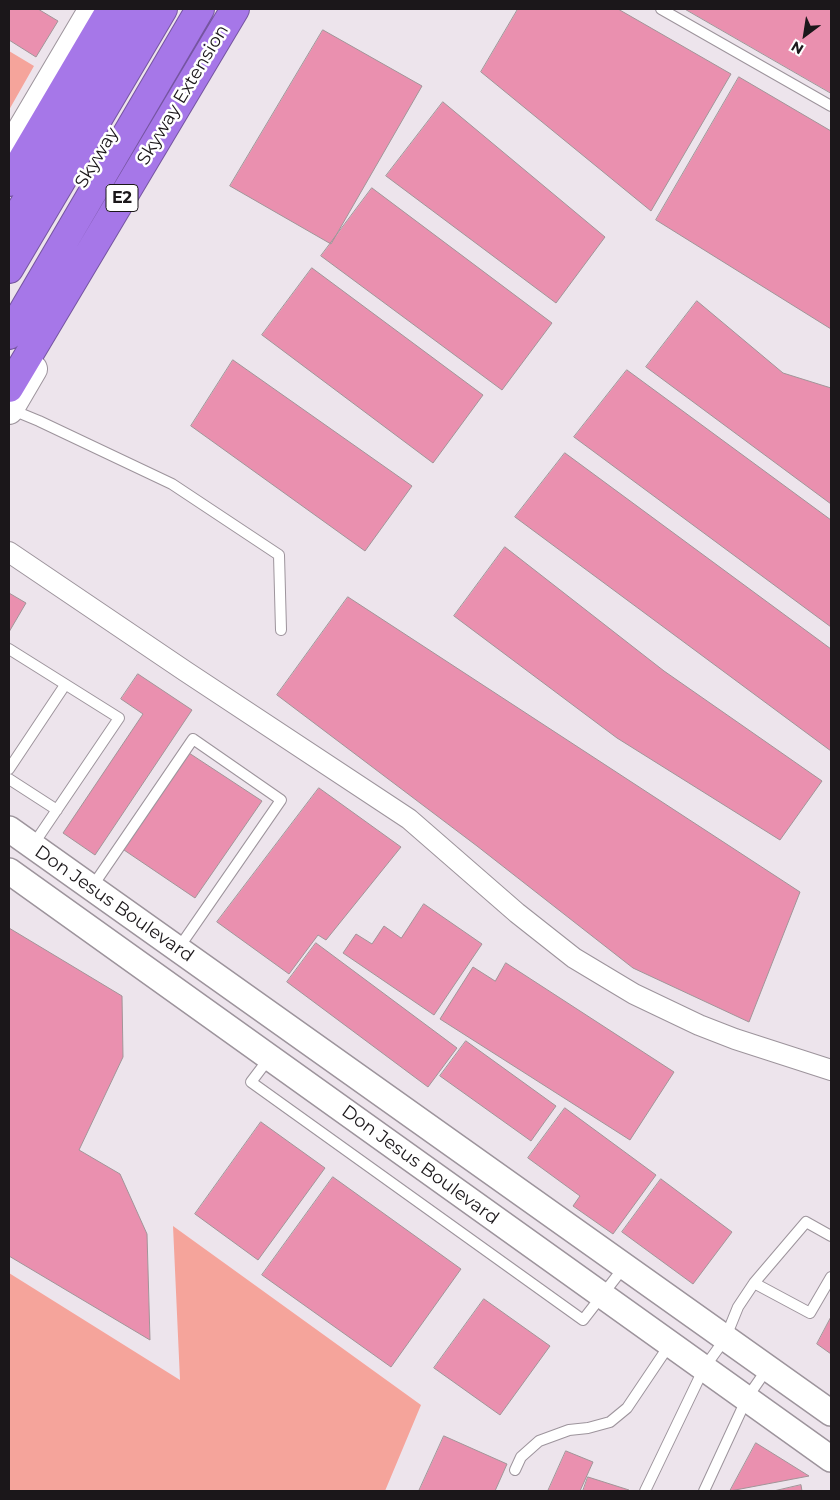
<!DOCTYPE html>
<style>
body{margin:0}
#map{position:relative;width:840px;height:1500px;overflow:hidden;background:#ede4ec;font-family:Montserrat,sans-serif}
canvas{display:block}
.frame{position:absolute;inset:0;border:10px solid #1b171a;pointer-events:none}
.north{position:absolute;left:780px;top:10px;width:50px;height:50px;-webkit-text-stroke:4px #fff;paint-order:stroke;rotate:211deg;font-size:14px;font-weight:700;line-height:20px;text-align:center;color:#1b171a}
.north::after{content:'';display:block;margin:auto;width:18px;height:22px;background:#1b171a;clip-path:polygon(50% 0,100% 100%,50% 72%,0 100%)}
</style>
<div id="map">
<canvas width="840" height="1500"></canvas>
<div class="frame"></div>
<div class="north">N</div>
</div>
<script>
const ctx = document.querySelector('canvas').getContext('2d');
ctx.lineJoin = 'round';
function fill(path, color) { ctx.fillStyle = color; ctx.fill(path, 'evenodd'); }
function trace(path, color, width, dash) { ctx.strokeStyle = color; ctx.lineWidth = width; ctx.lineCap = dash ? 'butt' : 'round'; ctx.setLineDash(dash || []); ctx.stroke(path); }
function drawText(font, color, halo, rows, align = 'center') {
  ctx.font = font + ' Montserrat,sans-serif'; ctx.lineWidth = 5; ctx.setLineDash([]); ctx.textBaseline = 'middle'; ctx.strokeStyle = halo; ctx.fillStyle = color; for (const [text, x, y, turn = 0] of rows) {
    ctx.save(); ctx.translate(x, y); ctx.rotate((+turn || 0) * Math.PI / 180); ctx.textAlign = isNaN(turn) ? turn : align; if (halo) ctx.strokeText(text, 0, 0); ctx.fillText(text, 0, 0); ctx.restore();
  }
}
fill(new Path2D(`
 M9 51 34 66 9 110Z
 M173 1226 421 1405 385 1491H9V1273L180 1380Z`), '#f5a49b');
const building = new Path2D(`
 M9 9H38L58 21 36 57 9 40Z
 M518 9H618L731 74 651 211 481 72Z
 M685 9H831V93Z
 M323 30 422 86 331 244 230 186Z
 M739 77 831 131V329L656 220Z
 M443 102 605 237 556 303 386 176Z
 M372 188 552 323 502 390 321 256Z
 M312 268 483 395 433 463 262 335Z
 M697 301 783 373 831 388V504L646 367Z
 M233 360 412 486 365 551 191 426Z
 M627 370 831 520V627L574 437Z
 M565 453 831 649V751L515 517Z
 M505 547 664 671 822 781 780 840 617 738 454 616Z
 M9 593 26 603 9 632Z
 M348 597 800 892 749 1022 633 968 477 846 277 695Z
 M138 674 192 710 95 855 63 833 143 714 121 699Z
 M189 753 262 801 195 898 124 850Z
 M319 788 401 847 326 940 318 935 289 974 217 922Z
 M424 904 482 944 434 1015 343 953 356 934 372 944 384 926 401 938Z
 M9 928 122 996 123 1057 79 1150 120 1174 147 1234 150 1340 9 1256Z
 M316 943 457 1048 428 1087 287 982Z
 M506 963 674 1072 630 1140 440 1019 473 967 495 981Z
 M466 1041 556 1106 531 1141 440 1076Z
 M565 1108 656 1175 613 1234 573 1206 580 1196 528 1158Z
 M261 1122 325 1168 258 1260 195 1214Z
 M333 1177 461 1269 391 1367 262 1275Z
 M661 1179 732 1232 693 1284 622 1232Z
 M484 1299 550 1346 500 1415 434 1368Z
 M831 1317V1354L817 1344Z
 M444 1436 507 1464 495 1491H419Z
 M756 1443 809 1476 730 1491Z
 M566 1451 593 1462 580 1491H548Z
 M588 1477 629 1490V1491H583Z
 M801 1485 802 1491H774Z`);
fill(building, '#ea90af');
trace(building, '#a19498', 1);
const service = new Path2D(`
 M661 9 831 106
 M10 409 39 421 172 484 279 555 281 630
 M9 649 119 718 33 845
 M9 769 65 685
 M9 779 57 810
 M92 887 193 739 281 800 178 949
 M270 1057 251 1082 583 1320 624 1267
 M754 1283 810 1313 831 1277
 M515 1470 521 1457 539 1441 569 1430 588 1428 610 1422 627 1408 670 1344
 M645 1491 704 1368 725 1339 738 1307 754 1283 806 1222 831 1236
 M704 1491 747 1398 767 1369`);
const minor = new Path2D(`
 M9 552 185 671 409 819 517 913 574 958 634 994 699 1025 735 1039 831 1070`);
const tertiary = new Path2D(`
 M9 829 831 1413
 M9 871 831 1459`);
const secondary = new Path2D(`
 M9 151 93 9
 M9 410 33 369`);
const motorway = new Path2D(`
 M9 182 111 9
 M9 230 140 9
 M9 269 163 9
 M9 335 200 9
 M9 388 235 9`);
trace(service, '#9d949c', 12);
trace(minor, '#9d949c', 22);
trace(tertiary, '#9d949c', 28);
trace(secondary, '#9d949c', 30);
trace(motorway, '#7555a0', 30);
trace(service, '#fff', 10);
trace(minor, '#fff', 20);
trace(tertiary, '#fff', 25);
trace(secondary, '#fff', 28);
trace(motorway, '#a677e8', 28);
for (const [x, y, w] of [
 [122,198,32]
]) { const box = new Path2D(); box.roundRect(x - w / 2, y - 13.5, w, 27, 4); ctx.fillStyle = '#fff'; ctx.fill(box); trace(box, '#1b171a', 1); }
drawText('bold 16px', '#1b171a', null, [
 ["E2",122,198]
]);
drawText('18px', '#1b171a', '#fff', [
 ["Skyway Extension",183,95,-59],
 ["Skyway",97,158,-59],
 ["Don Jesus Boulevard",114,904,35],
 ["Don Jesus Boulevard",420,1165,36]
]);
</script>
